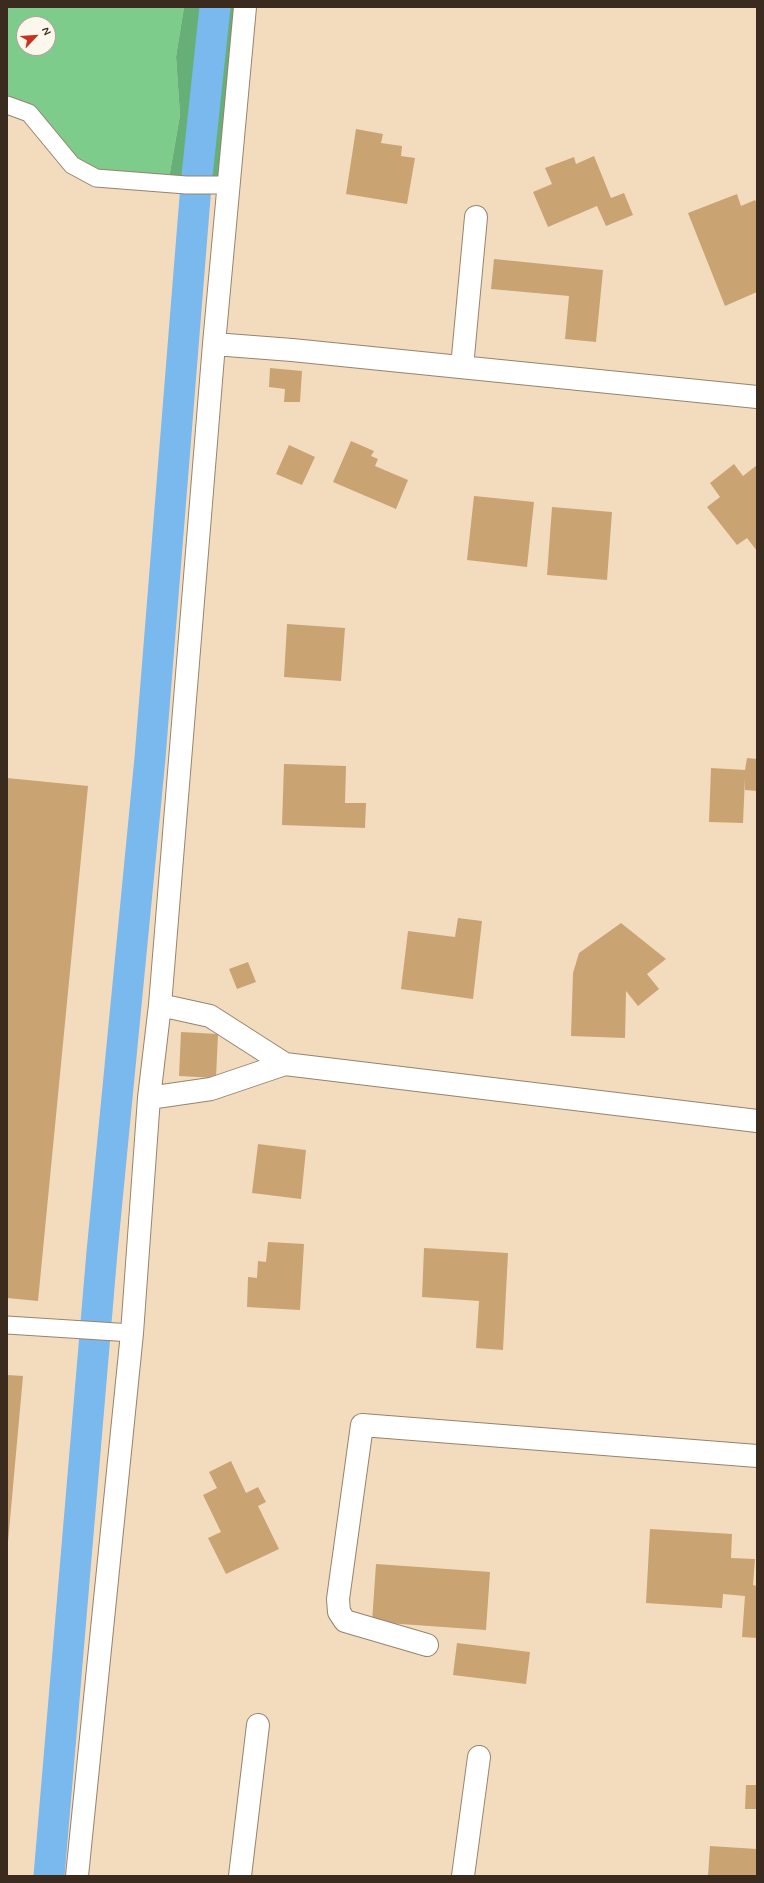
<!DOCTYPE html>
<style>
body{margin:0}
#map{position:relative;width:764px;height:1883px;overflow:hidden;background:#f3dcbe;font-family:Mynerve,sans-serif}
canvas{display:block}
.frame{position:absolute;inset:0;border:8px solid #3b2a1e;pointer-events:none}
.north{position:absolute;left:16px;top:16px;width:40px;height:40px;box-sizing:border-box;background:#fbf7ec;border:1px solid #aea59a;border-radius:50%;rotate:65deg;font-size:11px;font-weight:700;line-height:16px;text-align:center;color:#3b2a1e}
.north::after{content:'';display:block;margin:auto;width:14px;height:18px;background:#c8321e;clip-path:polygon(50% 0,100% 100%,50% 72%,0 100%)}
</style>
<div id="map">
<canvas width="764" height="1883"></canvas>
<div class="frame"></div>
<div class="north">N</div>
</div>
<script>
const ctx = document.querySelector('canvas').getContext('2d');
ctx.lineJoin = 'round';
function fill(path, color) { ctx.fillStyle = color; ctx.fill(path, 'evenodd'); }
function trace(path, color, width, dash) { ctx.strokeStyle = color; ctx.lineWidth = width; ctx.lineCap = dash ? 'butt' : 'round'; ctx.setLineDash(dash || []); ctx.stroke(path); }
fill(new Path2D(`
 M7 7H184L176 57 180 115 168 184 96 178 46 132 7 105ZM24 24H48V48H24Z`), '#7ecc8b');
fill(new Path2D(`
 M184 7H245L228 185 168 184 180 115 176 57Z`), '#66b077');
trace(new Path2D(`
 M49 1876 102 1252 150 758 196 185 215 7`), '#79b9ed', 31);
fill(new Path2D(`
 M356 129 383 134 381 143 402 146 401 156 415 158 407 204 346 194Z
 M594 156 611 198 624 193 633 215 606 226 597 206 548 227 533 192 552 184 545 168 574 157 576 164Z
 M737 194 741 206 755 200 757 204V292L725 306 688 213Z
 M494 259 603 270 596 342 565 339 569 296 491 289Z
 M270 368 302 371 300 402H284L285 389 269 387Z
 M351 441 374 451 371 456 378 459 375 466 408 480 396 509 333 482Z
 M289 445 315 457 302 485 276 474Z
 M734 464 743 476 757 465V551L747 538 737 545 707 507 720 497 710 483Z
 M474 496 534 502 527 567 467 560Z
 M552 507 612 512 607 580 547 575Z
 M287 624 345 628 341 681 284 677Z
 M747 758 757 759V791L745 790V778L743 823 709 822 711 768 745 770Z
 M284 764 346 766 345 803H366L365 828 282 825Z
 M7 778 88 786 38 1301 7 1298Z
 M458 918 482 921 473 999 401 989 408 931 455 937Z
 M621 923 666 959 647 974 659 989 638 1006 626 991 625 1038 571 1036 573 973 579 953Z
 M248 962 256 982 237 989 229 969Z
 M181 1032 218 1034 216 1078 179 1076Z
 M258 1144 306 1150 301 1199 252 1193Z
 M268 1242 304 1244 300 1310 247 1307 248 1277 257 1278 258 1261 266 1262Z
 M424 1248 508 1253 503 1350 476 1348 479 1301 422 1297Z
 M7 1375 23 1376 8 1542H7Z
 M231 1461 246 1493 258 1487 266 1502 258 1506 279 1549 226 1574 208 1538 221 1532 203 1495 217 1488 209 1472Z
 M650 1529 732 1534 731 1558 755 1559 753 1585 757 1586V1638L742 1637 745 1596 723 1594 722 1608 646 1603Z
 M376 1564 490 1572 486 1630 372 1622Z
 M457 1643 530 1652 526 1684 453 1675Z
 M746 1785H757V1809H745Z
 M710 1846 757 1849V1876H708Z`), '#caa373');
const lane = new Path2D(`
 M7 105 29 113 72 165 96 178 186 185H228
 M7 1325 132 1333`);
const street = new Path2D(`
 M214 344 292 350 757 397
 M462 367 476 217
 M160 1005 210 1016 285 1064
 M149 1098 211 1089 285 1064 757 1121
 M427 1645 345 1621 339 1612 338 1599 362 1425 757 1456
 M77 1876 132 1333 149 1098 160 1005 214 344 245 7
 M240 1876 258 1725
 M463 1876 479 1757`);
trace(lane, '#97836e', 19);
trace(street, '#97836e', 24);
trace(lane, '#fff', 17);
trace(street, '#fff', 22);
</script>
